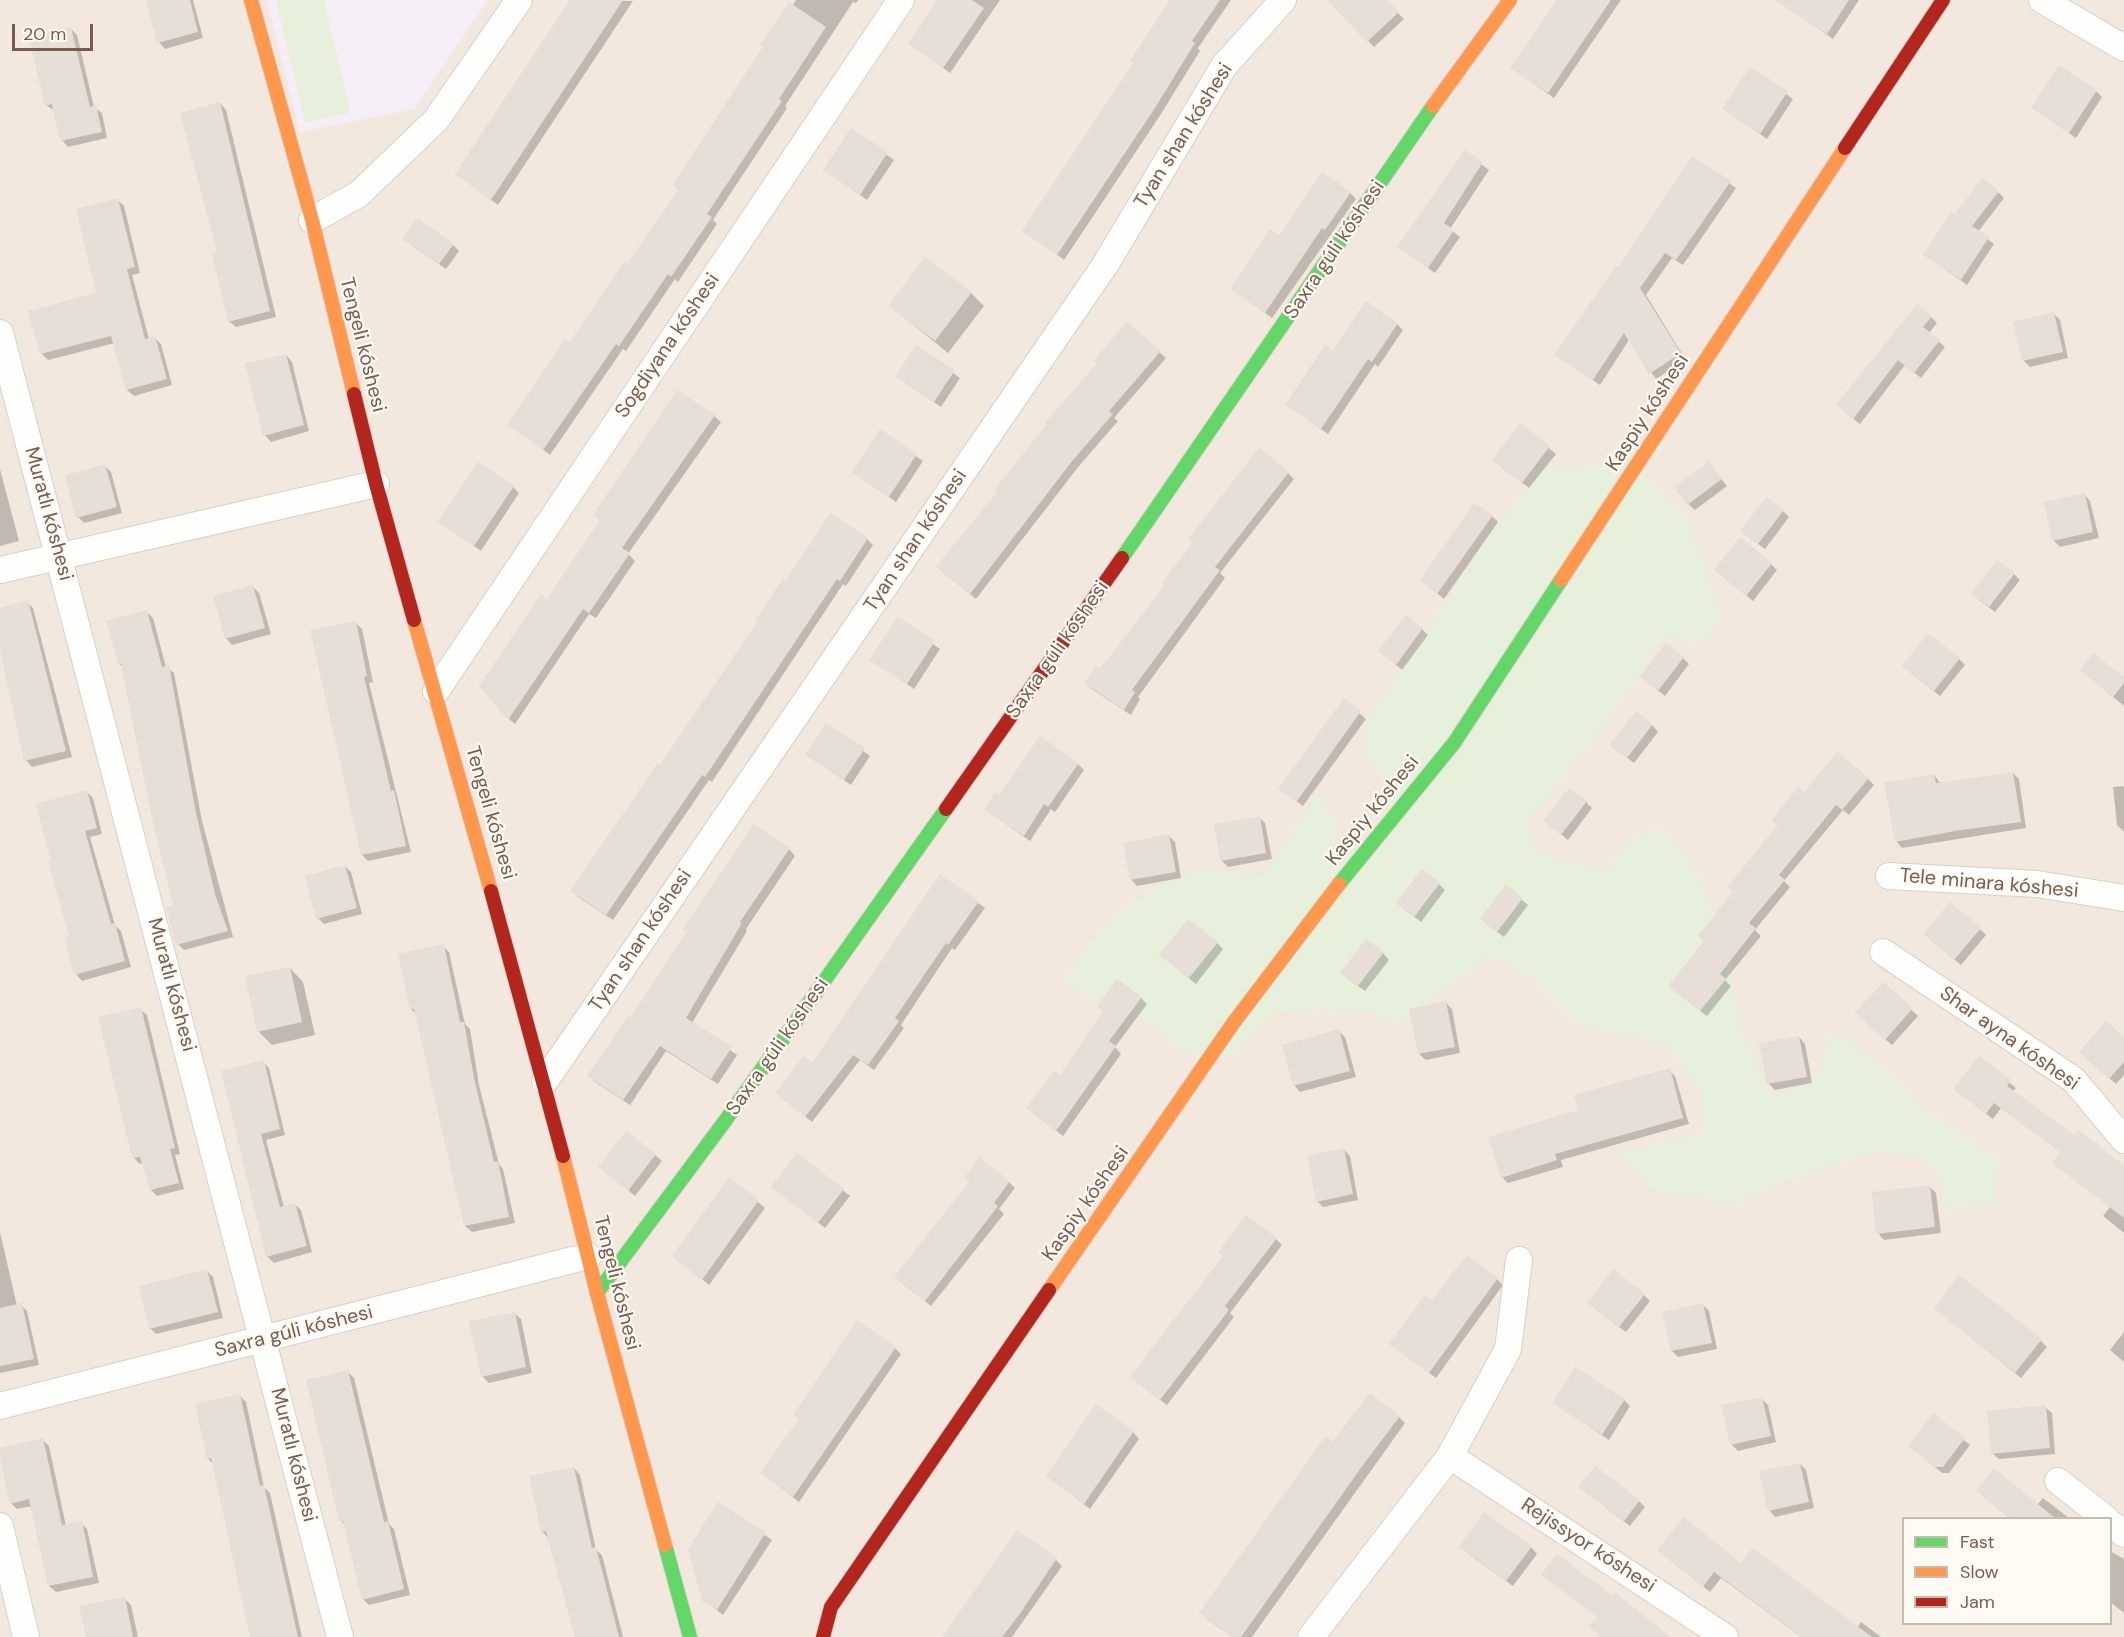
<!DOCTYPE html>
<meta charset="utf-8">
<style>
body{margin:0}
#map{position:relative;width:2124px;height:1637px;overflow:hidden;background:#f9f5f0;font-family:"DM Sans",sans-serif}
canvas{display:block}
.legend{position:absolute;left:1902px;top:1517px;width:210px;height:108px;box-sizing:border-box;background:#fffaf3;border:2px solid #cabbb1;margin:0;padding:8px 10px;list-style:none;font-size:18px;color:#7a5c4d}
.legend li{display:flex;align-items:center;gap:12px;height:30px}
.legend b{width:30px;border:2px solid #cabbb1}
.scale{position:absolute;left:12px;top:24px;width:81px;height:27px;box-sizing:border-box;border:3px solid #7a5c4d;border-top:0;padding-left:8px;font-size:18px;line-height:21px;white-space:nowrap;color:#7a5c4d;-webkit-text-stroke:4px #fffaf3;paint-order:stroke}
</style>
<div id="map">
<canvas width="2124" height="1637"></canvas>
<ul class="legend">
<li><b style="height:8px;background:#63d668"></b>Fast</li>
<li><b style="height:8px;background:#ff974d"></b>Slow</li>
<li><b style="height:8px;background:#b3261e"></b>Jam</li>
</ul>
<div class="scale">20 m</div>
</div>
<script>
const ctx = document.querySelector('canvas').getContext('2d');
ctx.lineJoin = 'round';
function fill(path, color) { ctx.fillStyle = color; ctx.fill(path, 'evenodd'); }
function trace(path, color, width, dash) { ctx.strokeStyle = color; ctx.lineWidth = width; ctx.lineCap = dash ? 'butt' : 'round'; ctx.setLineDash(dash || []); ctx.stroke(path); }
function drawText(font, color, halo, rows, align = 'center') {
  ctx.font = font + ' "DM Sans",sans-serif'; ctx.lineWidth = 4.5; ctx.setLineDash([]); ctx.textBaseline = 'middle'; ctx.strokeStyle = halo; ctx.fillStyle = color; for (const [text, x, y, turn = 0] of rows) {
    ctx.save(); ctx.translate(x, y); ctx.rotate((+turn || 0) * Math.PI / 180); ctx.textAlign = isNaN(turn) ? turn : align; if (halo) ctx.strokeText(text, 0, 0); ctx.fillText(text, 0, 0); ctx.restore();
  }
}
fill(new Path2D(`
 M0 0H2124V1637H0ZM1904 1518H2110V1624H1904Z`), '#f2e8de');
fill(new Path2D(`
 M267 0H488L415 109 300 132Z`), '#f6eef6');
fill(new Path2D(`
 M276 0H324L350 112 305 123Z
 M1633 462 1688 522 1717 595 1721 621 1704 643 1665 637C1623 702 1578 764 1527 823L1539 853 1606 871 1628 843 1657 828 1687 853 1720 926 1741 1027 1771 1093 1804 1087 1818 1071 1829 1034 1852 1040 1927 1110 2001 1162 1994 1202 1948 1211 1933 1162 1883 1151 1807 1173 1734 1204 1653 1191 1616 1153 1703 1133 1701 1088 1663 1043 1614 1036 1577 1023 1537 983 1507 963 1484 958 1399 1026 1369 1012 1322 1008 1276 1014 1234 1054 1205 1063 1171 1043 1135 1011 1095 1001 1063 980 1088 944 1126 907 1161 884 1202 870 1263 875 1318 792 1336 822V851L1388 840 1391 790 1365 756 1367 722 1383 695 1490 534 1542 468Z`), '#e7f0db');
fill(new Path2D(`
 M147 0H193L203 38 165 49 159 42Z
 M571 0 633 1 498 205 457 174Z
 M796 0H858L856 3 853 2 785 106 787 108 713 220 717 224 678 282 675 279 626 351 623 349 550 455 509 424 628 266 680 190 674 184Z
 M939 0H1000L950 73 910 44Z
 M1171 0H1231L1198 48 1200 51 1159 117 1064 260 1024 230 1134 63Z
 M1329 0H1385L1404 19 1374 47Z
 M1558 0H1621L1554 98 1512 68Z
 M1797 0H1859L1833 39 1791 9Z
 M71 29 77 35 94 107 102 113 107 138 68 147 62 140 55 111 46 105Z
 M1751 69 1793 99 1767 139 1724 109Z
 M2096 91 2102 97 2076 138 2033 108Z
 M220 103 226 110 276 317 236 327 229 321Z
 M851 130 894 160 867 200 825 170Z
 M1465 152 1489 170 1450 229 1460 237 1435 273 1399 247Z
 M1693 158 1736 188 1683 265 1672 258 1646 295 1686 360 1656 379 1629 340 1600 385 1556 355 1618 269Z
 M1998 192 2004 198 1978 232 1994 244 1967 285 1925 255 1955 216Z
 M1350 193 1356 199 1272 318 1231 288 1280 237Z
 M118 200 124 206 140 273 132 275 149 339 155 338 161 344 172 385 134 396 127 390 115 343 48 360 41 353 98 294Z
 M411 245H453L459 251 446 269Z
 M971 293 984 306 948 353 890 306Z
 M2054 314 2060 320 2068 358 2030 367 2023 360Z
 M1931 317 1937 323 1929 333 1945 347 1921 378 1905 365 1860 424 1844 411Z
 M1127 324 1166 358 1114 418 1118 421 1079 466 976 599 944 573Z
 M1397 324 1403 330 1378 367 1375 364 1328 434 1287 405 1333 353Z
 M916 347 960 378 941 407 897 377Z
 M286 355 292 362 309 431 271 442 265 435Z
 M714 416 721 422 628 554 635 561 596 618 589 614 515 724 509 719 548 601Z
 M1521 425 1556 454 1529 488 1500 466Z
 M880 431 923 461 896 502 853 472Z
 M1709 464 1727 486 1695 510 1688 504Z
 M105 466 111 472 122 513 84 523 78 517Z
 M0 469 19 541 0 546Z
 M1288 473 1294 479 1220 573 1225 578 1138 697 1140 699 1131 715 1092 689 1086 683Z
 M513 487 519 493 481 551 440 522Z
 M2084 494 2090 501 2099 538 2060 547 2054 541Z
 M1783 511 1789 517 1765 549 1748 537Z
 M1492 516 1498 522 1444 599 1428 586Z
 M867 539 873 545 846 586 843 584 712 782 709 780 613 920 578 897 572 890 661 767 787 582Z
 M1771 564 1777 570 1753 601 1722 576Z
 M2014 574 2020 580 1995 612 1979 600Z
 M253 587 259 593 271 634 232 645 226 638Z
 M27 602 33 608 72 757 32 767 26 760 0 644V609Z
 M147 612 153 618 166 667 174 673 202 821 233 937 184 950 178 944 175 906 123 667 119 664Z
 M898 619 940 649 914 689 871 659Z
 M355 622 362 629 373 682 369 683 411 852 368 861 362 855Z
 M1422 629 1428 635 1402 670 1380 651Z
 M1683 658 1689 664 1665 696 1648 683Z
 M1959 659 1965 665 1940 696 1910 672Z
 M2088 676 2124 679V706Z
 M1344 700 1366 719 1303 806 1280 789Z
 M827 725 870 756 851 785 807 755Z
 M1652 725 1658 732 1634 763 1618 751Z
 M1078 764 1084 770 1055 812 1051 809 1030 841 986 810 999 797Z
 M2013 773 2019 779 2026 828 1902 848 1896 841 1934 775 1941 784Z
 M1868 779 1874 785 1849 815 1843 810 1784 881 1790 887 1755 930 1761 936 1725 980 1731 986 1707 1016 1676 992 1735 892 1805 794Z
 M2124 786V831H2123L2117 825 2113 787Z
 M86 791 93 798 102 834 90 837 115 925 121 931 131 967 82 981 76 974 71 937 53 862Z
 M1586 802 1592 808 1568 840 1545 821Z
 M1259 817 1265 823 1272 859 1228 867 1222 861Z
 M1169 836 1175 842 1181 878 1137 886 1131 879Z
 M789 849 795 856 746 929 747 931 692 1023 737 1055 718 1084 666 1051 630 1105 595 1082 589 1076Z
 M345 866 351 872 362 914 324 924 318 918Z
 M941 876 985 908 955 950 952 948 901 1025 904 1028 874 1070 860 1060 812 1122 783 1099 812 1065Z
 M1439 884 1445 890 1421 922 1404 909Z
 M1506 887 1528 905 1504 937 1488 925Z
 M1980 929 1986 935 1961 965 1931 940Z
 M1217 943 1223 949 1196 984 1161 955Z
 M443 946 449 952 465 1024 470 1029 479 1085 499 1164 503 1169 515 1223 472 1232 465 1226 417 1015 411 1009Z
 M1383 953 1389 960 1365 991 1348 979Z
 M290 968 303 982 315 1035 272 1045 258 1031Z
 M1883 984 1918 1016 1892 1045 1863 1019Z
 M1141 998 1147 1004 1115 1047 1121 1054 1063 1136 1034 1114 1060 1077Z
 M1446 1003 1452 1009 1460 1053 1426 1060 1419 1054Z
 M140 1009 147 1015 180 1154 175 1155 184 1189 157 1196 151 1190 144 1163 140 1164 134 1158Z
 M1338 1031 1345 1037 1356 1077 1300 1092 1294 1085Z
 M1799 1037 1805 1044 1812 1083 1775 1090 1768 1083Z
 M2124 1039V1075L2116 1084 2087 1059Z
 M1979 1058 2016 1088 2013 1092 2124 1183V1233L2103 1216 2110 1207 2062 1153 2001 1108 1993 1119 1962 1095Z
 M263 1062 269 1068 285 1135 266 1140 284 1207 294 1204 301 1210 312 1252 274 1263 267 1256 223 1072Z
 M1669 1070 1675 1076 1689 1124 1561 1160 1563 1167 1508 1183 1502 1177Z
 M1344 1150 1350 1156 1358 1200 1323 1207 1317 1201Z
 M655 1155 662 1161 635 1196 600 1167Z
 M798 1155 850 1196 825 1228 780 1193Z
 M730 1179 765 1208 709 1285 674 1256Z
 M1009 1182 1015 1188 999 1209 1004 1214 931 1306 902 1283Z
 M1930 1187 1936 1193 1941 1233 1884 1240 1878 1233Z
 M0 1232 17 1306 21 1305 27 1311 39 1365 0 1373Z
 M1276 1239 1282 1245 1230 1313 1234 1317 1167 1405 1138 1383Z
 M207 1271 213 1277 223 1318 156 1334 150 1328Z
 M1497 1279 1503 1285 1436 1378 1391 1344 1433 1302Z
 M1644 1295 1650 1301 1626 1332 1595 1309Z
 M1703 1305 1709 1311 1717 1349 1678 1357 1672 1351Z
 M514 1313 521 1319 532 1373 489 1383 482 1376Z
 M1942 1314 2041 1341 2047 1347 2021 1378Z
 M2124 1332V1362L2110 1350Z
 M895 1348 901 1354 799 1502 762 1473Z
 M348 1372 354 1378 389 1524 394 1529 410 1595 369 1605 363 1599 346 1526 341 1521Z
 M240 1396 246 1402 264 1487 270 1493 302 1637H259L214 1465 208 1459Z
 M1762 1399 1768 1405 1776 1442 1738 1451 1731 1444Z
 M1624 1400 1630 1406 1609 1440 1554 1403Z
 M2045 1407 2052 1413 2055 1454 1999 1459 1992 1453Z
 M1934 1416 1970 1445 1949 1473H1942L1910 1446Z
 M1399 1417 1405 1423 1252 1637H1232L1207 1619 1201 1613 1332 1444Z
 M1133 1432 1139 1439 1090 1509 1048 1476Z
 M43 1440 49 1446 66 1526 81 1523 87 1529 99 1583 56 1592 49 1586 32 1506 17 1509 11 1503 0 1449Z
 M1800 1464 1806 1470 1814 1508 1775 1517 1769 1510Z
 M574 1468 580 1475 596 1550 602 1555 623 1637H576L548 1538 542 1531Z
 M1587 1493 1639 1501 1645 1507 1630 1526Z
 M1984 1497 2037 1505 2043 1498 2069 1518H2010Z
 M719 1504 772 1540 723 1615 704 1600Z
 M1531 1547 1537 1554 1513 1586 1467 1553Z
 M2110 1551 2124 1559V1613L2110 1602Z
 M1665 1556 1741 1565 1857 1628 1861 1622 1881 1637H1801L1721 1578 1710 1592Z
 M1056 1560 1062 1566 1012 1637H946Z
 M124 1598 131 1605 138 1637H87Z`), '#0003');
fill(new Path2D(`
 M146 0H190L198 32 157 43Z
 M570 0H623L491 200 455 174Z
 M937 0H972L984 8 943 68 908 44Z
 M1170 0H1220L1192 41 1195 43 1153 111 1057 255 1022 231 1133 63 1130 61Z
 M1327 0H1387L1399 12 1367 42Z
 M1557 0H1611L1548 93 1510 68Z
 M1774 0H1849L1827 34Z
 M789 2 826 27 779 99 782 101 707 214 712 217 671 277 668 274 619 346 616 344 543 450 507 425 565 339 570 342 624 262 627 264 679 188 673 184 763 47 760 45Z
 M71 27 90 107 96 105 102 132 60 141 52 104 45 106 29 38Z
 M2059 65 2097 90 2069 133 2031 108Z
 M1750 67 1788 91 1760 134 1722 109Z
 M220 102 270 311 228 322 212 253 217 252 180 113Z
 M851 128 888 152 860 195 823 170Z
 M1465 150 1483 162 1444 223 1454 230 1428 268 1397 247Z
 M1692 156 1731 181 1676 260 1665 253 1640 288 1681 353 1649 374 1624 333 1593 380 1554 355 1616 266 1618 267Z
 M1322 172 1351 192 1325 230 1322 228 1265 313 1230 289 1270 229 1280 235Z
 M1982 178 1999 191 1972 226 1989 237 1961 280 1923 255 1951 212 1955 214Z
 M118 198 135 267 127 269 145 339 155 336 167 379 126 390 111 336 40 354 28 311 96 293 76 209Z
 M417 218 454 244 439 264 402 239Z
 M925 257 972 292 935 341 888 306Z
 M1366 301 1398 323 1372 362 1368 359 1321 429 1285 405 1325 345 1333 350Z
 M1917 304 1932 316 1923 327 1940 340 1914 373 1898 360 1853 419 1836 405Z
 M2054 312 2063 352 2022 361 2013 322Z
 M1127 322 1161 351 1109 411 1113 414 1073 460 970 594 936 567 997 492 995 489 1047 424 1045 423 1097 363 1094 360Z
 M916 345 955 370 934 402 895 377Z
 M286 354 304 425 263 436 245 363Z
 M677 390 715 415 622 548 630 553 589 613 583 609 508 720 479 686 541 594 547 599 600 520 593 515Z
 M1520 423 1550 446 1522 483 1492 460Z
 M880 429 917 454 889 497 852 472Z
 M1259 448 1289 472 1215 567 1220 570 1132 690 1135 692 1124 710 1084 683 1096 666 1100 669 1164 586 1161 584 1193 542 1188 539Z
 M478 462 514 486 474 546 438 522Z
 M1709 462 1722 479 1687 505 1674 487Z
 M105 464 117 507 76 518 65 475Z
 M2085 493 2093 532 2052 541 2044 502Z
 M1766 497 1784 510 1758 544 1740 531Z
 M1474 503 1493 515 1437 594 1420 580Z
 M830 513 868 538 840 581 837 579 705 777 702 775 606 915 570 891 658 763 660 765 757 622 755 621 783 578 786 580Z
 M1740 537 1772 563 1746 596 1714 570Z
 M1997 560 2015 573 1989 607 1971 594Z
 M253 585 265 628 225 639 213 596Z
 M28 600 66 751 24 761 0 650V608Z
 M147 610 162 667 169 665 196 813 215 894 228 931 176 945 166 907 173 905 153 823 121 664H118L106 621Z
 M1406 615 1423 628 1396 665 1378 651Z
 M898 617 935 641 907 684 869 660Z
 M356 621 367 676 364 677 391 791 394 790 406 846 361 855 310 630Z
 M1928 633 1960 658 1934 691 1902 666Z
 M1666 643 1684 657 1658 691 1640 677Z
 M2093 653 2124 677V683L2113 697 2080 670Z
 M1344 698 1361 711 1297 801 1278 789Z
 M1636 711 1653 724 1627 758 1609 745Z
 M826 723 865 748 844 780 805 755Z
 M1040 736 1079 763 1048 807 1044 804 1024 836 984 810 995 793 999 795Z
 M1837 752 1869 778 1842 810 1836 805 1779 875 1785 880 1749 923 1756 928 1720 974 1726 979 1700 1011 1668 986 1704 941 1698 936 1733 892 1727 887 1778 825 1771 820 1798 787 1804 792Z
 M2013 772 2021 822 1961 830 1895 842 1884 783 1934 774 1936 783Z
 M1569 788 1587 801 1561 835 1543 821Z
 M87 790 97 828 85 831 111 924 115 923 125 961 74 975 64 937 69 936 48 862 51 861 36 804Z
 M1260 816 1266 853 1220 861 1214 824Z
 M754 824 790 848 740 922 742 923 686 1018 732 1047 711 1079 660 1046 623 1100 587 1076 628 1016 630 1018 686 932 682 930Z
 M1169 834 1176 872 1130 880 1123 843Z
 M345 865 357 908 316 919 305 876Z
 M1422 869 1440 883 1414 917 1396 903Z
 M940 874 979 901 948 945 946 943 895 1018 899 1021 868 1065 853 1055 805 1117 775 1093 804 1056 812 1063Z
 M1506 885 1523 898 1497 932 1480 919Z
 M1950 902 1981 928 1954 960 1923 934Z
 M1188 919 1218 942 1189 978 1159 955Z
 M1366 939 1384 952 1358 986 1340 973Z
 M444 944 460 1022H464L474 1078 494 1162 498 1161 509 1217 464 1226 414 1009H410L398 954Z
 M290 967 302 1022 257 1032 245 976Z
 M1117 979 1142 997 1109 1041 1116 1046 1056 1131 1026 1108 1054 1071 1060 1075 1103 1011 1097 1006Z
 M1883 982 1913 1008 1885 1040 1855 1013Z
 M1446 1001 1455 1047 1418 1054 1409 1009Z
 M141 1007 175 1148 170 1149 179 1183 150 1190 140 1157 132 1158 98 1017Z
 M2106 1021 2124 1037V1062L2109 1079 2079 1052Z
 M1339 1029 1350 1071 1293 1086 1282 1045Z
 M1799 1036 1807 1077 1767 1084 1759 1043Z
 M1979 1056 2011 1080 2007 1086 2074 1135 2078 1130 2124 1165V1218L2052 1163 2060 1152 1994 1103 1986 1114 1953 1089Z
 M264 1060 280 1129 261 1134 280 1207 295 1203 307 1246 266 1257 221 1071Z
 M1670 1068 1683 1118 1555 1154 1557 1160 1501 1178 1488 1137 1578 1110 1574 1095Z
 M626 1131 656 1154 628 1191 598 1167Z
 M1344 1148 1353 1194 1316 1202 1307 1156Z
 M797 1153 844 1189 818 1223 771 1187Z
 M979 1158 1010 1181 994 1203 998 1206 925 1301 894 1277 969 1182 964 1178Z
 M729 1177 759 1200 702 1280 672 1256Z
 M1930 1185 1935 1227 1876 1234 1872 1192Z
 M1246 1215 1277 1238 1225 1306 1229 1310 1160 1400 1130 1377 1223 1256 1218 1252Z
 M1467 1255 1498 1278 1429 1373 1389 1344 1425 1295 1432 1300Z
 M207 1269 218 1312 149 1329 139 1286Z
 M1613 1269 1645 1294 1619 1327 1587 1303Z
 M1959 1275 2042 1339 2015 1373 1934 1308Z
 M22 1303 34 1359 0 1366V1308Z
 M1703 1303 1712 1343 1671 1351 1662 1312Z
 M515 1312 526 1367 481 1377 469 1321Z
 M857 1320 896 1347 793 1497 760 1473 799 1419 793 1415Z
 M1575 1367 1625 1399 1602 1435 1552 1403Z
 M348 1370 384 1522 388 1521 404 1589 362 1600 343 1521H339L306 1380Z
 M1370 1393 1400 1416 1363 1465 1241 1637H1232L1199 1613 1325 1437 1332 1442Z
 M240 1394 260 1486 264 1485 298 1637H250L211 1458 207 1459 195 1404Z
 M1762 1397 1771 1436 1730 1445 1721 1405Z
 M1096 1404 1134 1431 1084 1504 1046 1476Z
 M2046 1405 2050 1448 1991 1454 1987 1411Z
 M1933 1413 1965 1438 1943 1467H1935L1908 1446Z
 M43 1438 62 1525 82 1521 93 1577 48 1586 29 1499 10 1504 0 1458V1448Z
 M1800 1463 1809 1502 1768 1511 1759 1471Z
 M1595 1466 1640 1500 1624 1521 1578 1487Z
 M574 1467 592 1548 596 1547 619 1637H575L546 1531 541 1532 529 1476Z
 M1994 1468 2055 1518H2010L1976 1491Z
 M718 1502 766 1532 717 1610 702 1601 688 1549Z
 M1484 1512 1532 1546 1506 1581 1459 1547Z
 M1684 1517 1741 1563 1753 1548 1872 1637H1801L1714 1572 1703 1587 1657 1550Z
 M1017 1530 1057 1558 1019 1615 1002 1637H942Z
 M1557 1554 1613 1596 1616 1593 1670 1637H1602L1589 1627 1597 1617 1541 1575Z
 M125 1597 133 1637H86L79 1606Z`), '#e6ded7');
const street = new Path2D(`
 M2042 0 2124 48
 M312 220 359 194 436 120 519 0
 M0 333 340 1637
 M0 570 376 484
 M436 691 901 0
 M1889 876 2037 884 2124 898
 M1883 952 2074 1080 2124 1140
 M545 1081 1105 265 1224 66 1283 0
 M0 1406 588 1256
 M1450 1456 1725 1637
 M2058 1481 2105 1518
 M2110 1523 2124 1534
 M0 1526 26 1637
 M1311 1637 1450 1456 1508 1349 1519 1260`);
const fast = new Path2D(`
 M1122 558 1433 106
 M1339 884 1454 743 1561 580
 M597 1293 725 1121 946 809
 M665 1545 690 1637`);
const slow = new Path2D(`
 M251 0 312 220 354 394
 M1433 106 1510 0
 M1561 580 1845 148
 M414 620 491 891
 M563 1156 597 1293 665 1545
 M1049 1290 1234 1022 1339 884`);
const jam = new Path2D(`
 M1845 148 1943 0
 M354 394 376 484 414 620
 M946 809 1122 558
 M491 891 563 1156
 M823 1637 831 1607 1049 1290`);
trace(street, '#d7d1cb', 28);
trace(fast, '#d9d2cb', 16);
trace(slow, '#d9d2cb', 16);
trace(jam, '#d9d2cb', 16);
trace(street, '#fefefd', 26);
trace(fast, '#63d668', 14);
trace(slow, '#ff974d', 14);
trace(jam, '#b3261e', 14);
drawText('20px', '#7a5c4d', '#fffaf3', [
 ["Tyan shan kóshesi",1184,136,-58],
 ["Saxra gúli kóshesi",1335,250,-56],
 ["Tengeli kóshesi",362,345,76],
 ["Sogdiyana kóshesi",668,346,-56],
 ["Kaspiy kóshesi",1648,413,-57],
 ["Muratlı kóshesi",48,514,75],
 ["Tyan shan kóshesi",916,541,-56],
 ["Saxra gúli kóshesi",1058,650,-55],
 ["Kaspiy kóshesi",1373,811,-51],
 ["Tengeli kóshesi",490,813,74],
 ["Tele minara kóshesi",1989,884,5],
 ["Tyan shan kóshesi",641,941,-56],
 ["Muratlı kóshesi",171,985,75],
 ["Shar ayna kóshesi",2009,1039,35],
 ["Saxra gúli kóshesi",778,1047,-55],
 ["Kaspiy kóshesi",1086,1204,-55],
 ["Tengeli kóshesi",616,1283,76],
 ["Saxra gúli kóshesi",294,1332,-14],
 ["Muratlı kóshesi",293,1455,76],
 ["Rejissyor kóshesi",1588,1546,33]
]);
</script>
